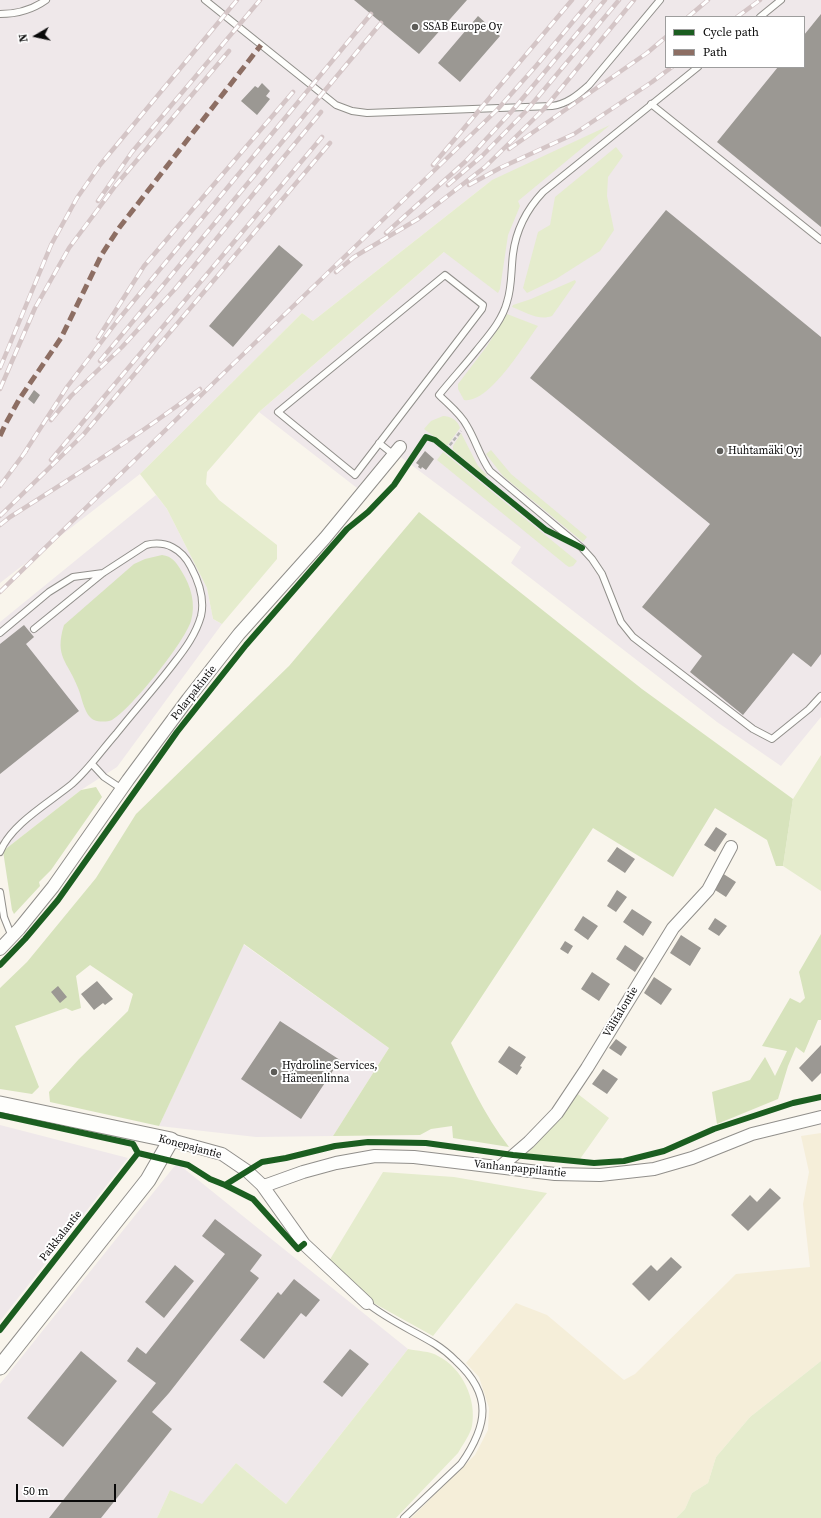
<!DOCTYPE html>
<meta charset="utf-8">
<style>
body{margin:0}
#map{position:relative;width:821px;height:1518px;overflow:hidden;background:#f9f5ec;font-family:"Source Serif 4",serif}
canvas{display:block}
.legend{position:absolute;left:665px;top:16px;width:140px;height:52px;box-sizing:border-box;background:#fff;border:1px solid #9d9d9d;margin:0;padding:5px 7px;list-style:none;font-size:12px;color:#090909}
.legend li{display:flex;align-items:center;gap:8px;height:20px}
.legend b{width:20px;border:1px solid #9d9d9d}
.north{position:absolute;left:16px;top:16px;width:40px;height:40px;-webkit-text-stroke:3px #fff;paint-order:stroke;rotate:261deg;font-size:11px;font-weight:700;line-height:16px;text-align:center;color:#090909}
.north::after{content:'';display:block;margin:auto;width:14px;height:18px;background:#090909;clip-path:polygon(50% 0,100% 100%,50% 72%,0 100%)}
.scale{position:absolute;left:16px;top:1484px;width:100px;height:18px;box-sizing:border-box;border:2px solid #090909;border-top:0;padding-left:5px;font-size:12px;line-height:14px;white-space:nowrap;color:#090909;-webkit-text-stroke:3px #fff;paint-order:stroke}
</style>
<div id="map">
<canvas width="821" height="1518"></canvas>
<ul class="legend">
<li><b style="height:5px;background:#1b5e20"></b>Cycle path</li>
<li><b style="height:5px;background:#8d6e63"></b>Path</li>
</ul>
<div class="north">N</div>
<div class="scale">50 m</div>
</div>
<script>
const ctx = document.querySelector('canvas').getContext('2d');
ctx.lineJoin = 'round';
function fill(path, color) { ctx.fillStyle = color; ctx.fill(path, 'evenodd'); }
function trace(path, color, width, dash) { ctx.strokeStyle = color; ctx.lineWidth = width; ctx.lineCap = dash ? 'butt' : 'round'; ctx.setLineDash(dash || []); ctx.stroke(path); }
function drawText(font, color, halo, rows, align = 'center') {
  ctx.font = font + ' "Source Serif 4",serif'; ctx.lineWidth = 4; ctx.setLineDash([]); ctx.textBaseline = 'middle'; ctx.strokeStyle = halo; ctx.fillStyle = color; for (const [text, x, y, turn = 0] of rows) {
    ctx.save(); ctx.translate(x, y); ctx.rotate((+turn || 0) * Math.PI / 180); ctx.textAlign = isNaN(turn) ? turn : align; if (halo) ctx.strokeText(text, 0, 0); ctx.fillText(text, 0, 0); ctx.restore();
  }
}
fill(new Path2D(`
 M0 0H821V717L781 766 717 722 511 563 521 547 390 449 357 488 259 412 444 252 492 180 313 321 302 313 140 474 0 583ZM666 17H804V67H666Z
 M156 495 167 509 207 588 213 619 222 624 117 767 81 790 3 851 0 848V622Z
 M243 944 389 1048 333 1136 256 1137 159 1126Z
 M0 1125 128 1158 0 1321Z
 M177 1163 408 1349 286 1504 236 1463 202 1505 170 1490 157 1518H0V1384Z`), '#efe8ea');
fill(new Path2D(`
 M821 1133V1361L750 1417 716 1457 708 1483 692 1493 685 1509 676 1518H411L475 1455 488 1430 489 1408 479 1377 466 1363 516 1303 547 1315 624 1380 635 1374 736 1274 810 1267 803 1204 809 1172 801 1136Z`), '#f5eed9');
fill(new Path2D(`
 M610 125 518 201 520 206 508 235 500 289 498 293 444 252 259 412 207 472 206 484 219 500 277 545V559L222 624 213 619 207 588 167 509 140 474 302 313 313 321 492 180Z
 M616 147 623 156 608 177 607 196 614 230 600 251 556 279 527 293 523 288 538 232 550 225 555 197Z
 M575 280 576 282 552 316C539 321 525 312 512 307L513 305 531 299Z
 M507 314 538 326C524 345 489 404 464 400L458 389V384L487 346Z
 M443 416C450 416 458 420 460 428L447 446 424 429 431 421Z
 M461 433 478 466 487 475 485 477 453 450V446Z
 M491 450 511 474 587 537 583 542 503 476 486 454Z
 M443 452 577 561 573 566 569 567 566 565 437 460Z
 M821 755V891L783 866 793 799Z
 M574 1091 609 1118 580 1159 555 1160 522 1153Z
 M383 1172 454 1177 547 1193 433 1336 370 1301 329 1261Z
 M408 1349C417 1351 430 1351 438 1356 462 1368 477 1399 472 1426 470 1435 463 1444 458 1453L396 1518H157L170 1490 202 1504 236 1463 286 1504Z
 M821 1361V1518H676L685 1509 692 1493 708 1483 716 1457 750 1417Z`), '#e5eccd');
fill(new Path2D(`
 M419 512 642 689 793 799 783 866H776L767 840 715 808 673 877 593 828 451 1043C468 1079 484 1115 509 1147L453 1138 452 1126 431 1129 420 1135 333 1136 389 1048 244 944 159 1126 50 1102 49 1092 79 1059 128 1011 133 994 90 965 76 976 81 1008 72 1011 66 1008 15 1026 39 1087 32 1094 0 1089V988L27 962 96 878 136 814 289 666Z
 M162 555C172 556 177 563 182 572 191 586 196 604 191 621 184 643 131 709 112 720 107 722 99 722 94 720 84 715 82 697 78 688 68 661 54 658 64 625L134 564 145 559Z
 M96 787 102 797 51 870 39 882 40 886 14 914 12 910 3 851 81 790Z
 M821 934V1020H818L804 1053 796 1047 788 1066 778 1099 717 1124 712 1092 750 1080 765 1057 775 1076 787 1051 762 1046 790 998 800 1003 805 998 799 972Z`), '#d7e3bc');
fill(new Path2D(`
 M354 0H467L419 54Z
 M821 14V227L717 142 778 67H804V35Z
 M478 16 500 36 460 82 438 63Z
 M262 83 270 91 266 96 270 99 257 115 241 101 255 86 258 88Z
 M666 210 821 337V654L811 667 793 653 743 715 690 672 702 656 642 607 710 524 530 378Z
 M279 245 303 265 233 347 209 326Z
 M34 390 40 395 34 404 28 399Z
 M425 451 434 459 426 470 422 467 421 469 418 467 419 465 416 463Z
 M24 625 34 637 26 644 79 711 0 774V644Z
 M716 827 727 834 715 852 704 845Z
 M617 847 635 859 625 873 607 861Z
 M722 873 736 882 726 897 712 888Z
 M617 890 627 897 616 912 607 906Z
 M632 909 652 922 643 936 623 922Z
 M583 916 598 926 588 940 574 930Z
 M715 918 727 926 719 936 708 929Z
 M681 935 701 948 690 966 670 953Z
 M565 941 573 946 568 954 560 949Z
 M625 945 644 958 635 972 616 959Z
 M592 972 610 984 599 1001 581 989Z
 M654 977 672 989 661 1005 644 993Z
 M97 981 113 999 105 1005 103 1003 94 1010 81 994Z
 M58 986 67 997 60 1003 51 992Z
 M280 1021 340 1060 301 1119 241 1079Z
 M616 1039 627 1047 621 1056 609 1048Z
 M821 1045V1073L812 1082 799 1068Z
 M509 1046 526 1057 520 1066 522 1067 517 1075 498 1062Z
 M603 1069 618 1079 607 1094 592 1084Z
 M770 1188 781 1198 748 1231 731 1215 750 1195 757 1202Z
 M215 1219 262 1255 250 1271 259 1278 169 1393 152 1412 172 1429 101 1518H49L156 1383 127 1361 137 1347 146 1354 225 1254 202 1236Z
 M671 1257 682 1267 649 1301 632 1284 651 1265 657 1271Z
 M175 1265 194 1281 164 1318 145 1302Z
 M294 1279 320 1300 306 1317 301 1313 264 1359 240 1340 278 1292 281 1295Z
 M350 1349 369 1364 342 1397 323 1382Z
 M81 1351 117 1381 63 1447 27 1418Z`), '#9b9893');
const service = new Path2D(`
 M205 0 336 105 352 111 367 113 552 106C567 104 578 95 589 85L660 0
 M0 14C17 14 32 10 46 0
 M760 17 781 0
 M698 67 543 192C527 209 516 230 513 254 511 270 512 287 507 302 502 321 488 336 476 351 464 366 451 380 439 395 449 405 461 414 467 426 476 441 480 457 490 471L582 548 592 559 602 574 621 622 633 637 753 729 772 739 809 709 821 696
 M651 104 821 240
 M445 275 483 305 482 309 355 475 278 412Z
 M379 443 394 455
 M0 633 49 592 73 577 103 573
 M92 764 104 777 122 789
 M0 852C11 824 49 803 72 784 89 769 101 751 116 734 135 710 155 688 174 663 185 649 196 634 201 616 205 599 199 582 191 567 182 549 166 540 146 545L103 573 34 629
 M0 892 4 917 12 937
 M367 1303C388 1320 412 1330 435 1344 443 1349 450 1355 456 1361 493 1395 488 1425 461 1464L404 1518`);
const minor = new Path2D(`
 M0 949 19 929 53 887 128 780 188 699 239 634 325 538 400 447
 M171 1140 222 1154 247 1171 262 1185 304 1244 367 1303
 M500 1167 529 1142 557 1113 587 1068 673 928 708 890 731 847
 M262 1185 264 1186 303 1172 336 1163 375 1156 414 1157 555 1174 600 1175 654 1169 692 1158 752 1134 821 1117`);
const tertiary = new Path2D(`
 M0 1104 171 1140 148 1180 0 1367`);
trace(service, '#918f8b', 8);
trace(minor, '#918f8b', 14);
trace(tertiary, '#918f8b', 17);
trace(new Path2D(`
 M446 450 461 431`), '#b6b5b4', 2.5, [4, 2]);
trace(service, '#fefefc', 6);
trace(minor, '#fefefc', 12);
trace(tertiary, '#fefefc', 15);
const rail = new Path2D(`
 M688 17 708 0
 M737 17 760 0
 M509 149 647 53 666 37
 M433 165 572 0
 M448 185 482 156 527 110 619 0
 M469 185 500 168 574 134 652 82 672 67
 M98 201 132 152 260 0
 M386 233 466 161 512 111 605 0
 M336 272 354 257 418 219 485 167 544 109 634 0
 M98 338 144 266 293 92
 M100 361 381 23
 M0 368 51 245 77 198 100 165 237 0
 M0 389 35 308 69 248 116 185 229 51
 M51 420 71 396 122 347 175 289 321 112
 M23 455 67 387 118 320 371 14
 M51 460 322 137
 M0 486 26 451
 M0 516 83 435 330 143
 M0 525 10 517C75 476 139 435 200 389
 M0 592 231 366 497 110 536 66 591 0`);
trace(rail, '#d4c5c6', 4.5);
trace(rail, '#fff', 3, [9]);
trace(new Path2D(`
 M0 436 6 423 20 398 61 338 102 254 119 228 261 45`), '#8d6e63', 5, [10, 5]);
trace(new Path2D(`
 M0 965 25 939 58 900 177 732 246 645 347 529 368 512 394 485 426 437 435 440 546 530 582 548
 M0 1115 133 1144 138 1153 188 1165 210 1179 225 1185 253 1199 298 1249 304 1244
 M225 1185 262 1162 286 1158 335 1146 368 1142 426 1143 513 1155 594 1163 624 1161 664 1151 714 1129 793 1103 821 1097
 M0 1330 138 1153`), '#1b5e20', 6);
for (const [x, y, r, color] of [
 [415,27,4,"#5d5c58"],
 [720,451,4,"#5d5c58"],
 [274,1072,4,"#5d5c58"]
]) { const dot = new Path2D(); dot.arc(x, y, r, 0, 2 * Math.PI); ctx.fillStyle = color; ctx.fill(dot); trace(dot, '#fff', 1.5); }
drawText('11px', '#090909', '#fff', [
 ["SSAB Europe Oy",423,27],
 ["Huhtamäki Oyj",728,451],
 ["Hydroline Services,",282,1066],
 ["Hämeenlinna",282,1079]
], 'left');
drawText('11px', '#090909', '#fff', [
 ["Polarpakintie",194,693,-52],
 ["Välitalontie",621,1012,-59],
 ["Konepajantie",190,1147,15],
 ["Vanhanpappilantie",520,1169,6],
 ["Paikkalantie",61,1236,-52]
]);
</script>
